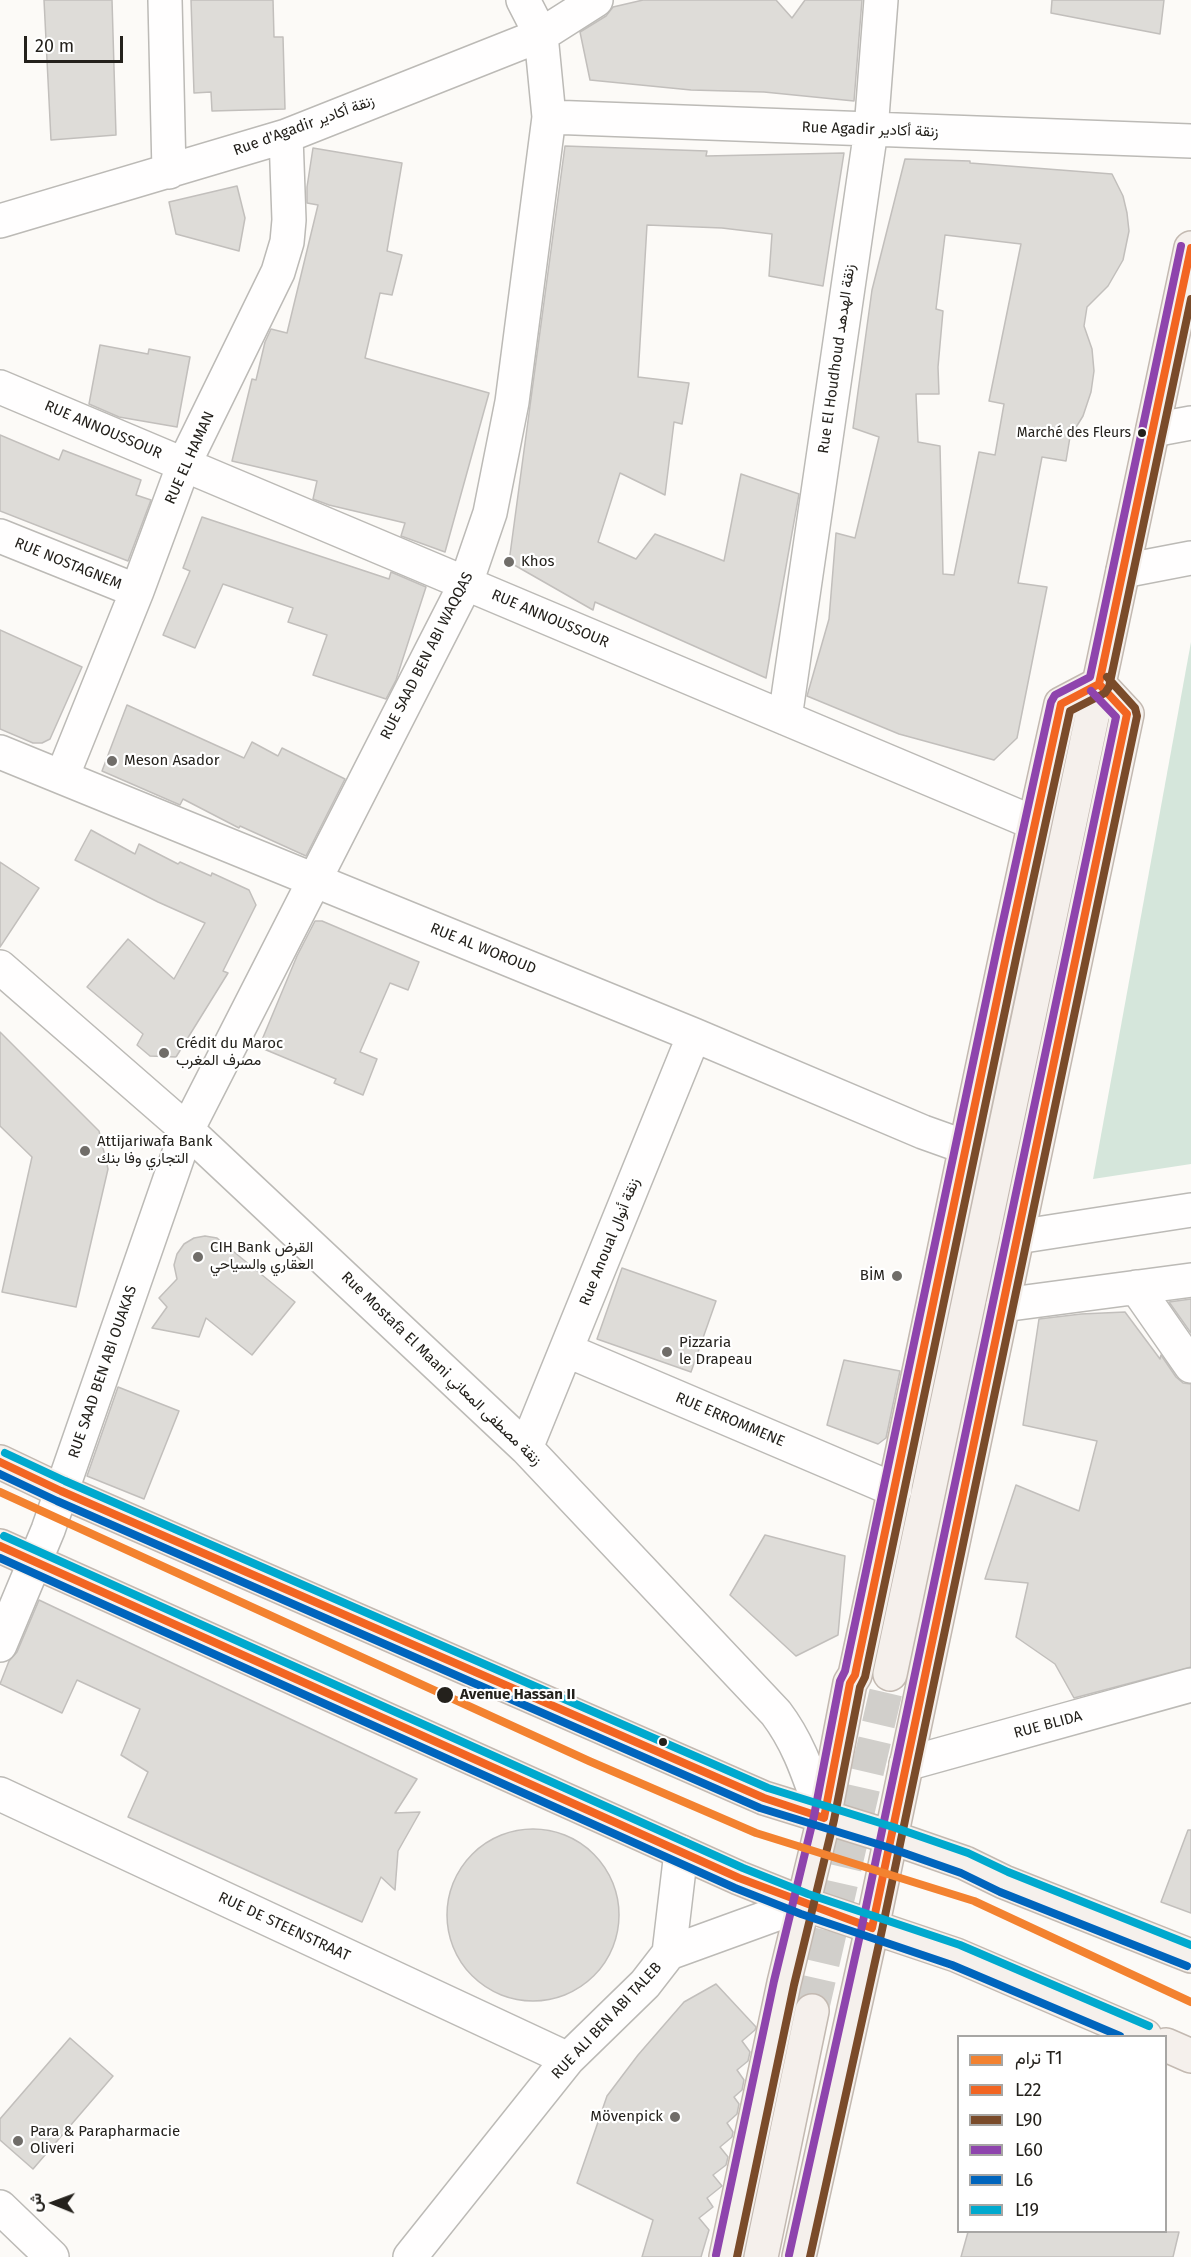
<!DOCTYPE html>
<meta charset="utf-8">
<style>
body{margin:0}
#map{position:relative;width:1191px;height:2257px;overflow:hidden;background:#fcfaf7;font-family:"Fira Sans",Vazirmatn,sans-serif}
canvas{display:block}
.legend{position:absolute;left:957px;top:2035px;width:210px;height:198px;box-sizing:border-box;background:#fff;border:2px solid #a7a6a4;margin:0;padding:8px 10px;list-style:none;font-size:18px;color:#24211c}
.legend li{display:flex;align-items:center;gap:12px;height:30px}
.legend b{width:30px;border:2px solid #a7a6a4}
.north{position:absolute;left:24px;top:2173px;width:60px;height:60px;-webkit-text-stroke:4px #fff;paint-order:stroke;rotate:271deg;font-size:16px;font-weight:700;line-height:24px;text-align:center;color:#24211c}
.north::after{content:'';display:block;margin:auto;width:21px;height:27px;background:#24211c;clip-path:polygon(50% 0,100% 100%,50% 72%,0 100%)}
.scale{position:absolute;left:24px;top:36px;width:99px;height:27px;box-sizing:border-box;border:3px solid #24211c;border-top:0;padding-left:8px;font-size:18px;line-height:21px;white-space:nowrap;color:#24211c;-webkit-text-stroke:4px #fff;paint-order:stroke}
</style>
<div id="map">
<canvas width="1191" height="2257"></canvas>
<ul class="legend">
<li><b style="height:8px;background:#f38230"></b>ترام T1</li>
<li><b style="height:8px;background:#f26522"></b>L22</li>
<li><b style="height:8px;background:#7a4b2a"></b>L90</li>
<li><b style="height:8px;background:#8e44ad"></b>L60</li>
<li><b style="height:8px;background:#0065bd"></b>L6</li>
<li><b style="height:8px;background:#00a9ce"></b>L19</li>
</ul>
<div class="north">ش</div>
<div class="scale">20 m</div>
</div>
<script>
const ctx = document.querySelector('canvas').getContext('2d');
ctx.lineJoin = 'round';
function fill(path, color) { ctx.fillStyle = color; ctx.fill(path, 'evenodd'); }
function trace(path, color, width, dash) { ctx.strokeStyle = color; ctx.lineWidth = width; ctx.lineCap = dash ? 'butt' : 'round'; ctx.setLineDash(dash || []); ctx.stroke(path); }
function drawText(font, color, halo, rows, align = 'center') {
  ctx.font = font + ' "Fira Sans",Vazirmatn,sans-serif'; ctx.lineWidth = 4.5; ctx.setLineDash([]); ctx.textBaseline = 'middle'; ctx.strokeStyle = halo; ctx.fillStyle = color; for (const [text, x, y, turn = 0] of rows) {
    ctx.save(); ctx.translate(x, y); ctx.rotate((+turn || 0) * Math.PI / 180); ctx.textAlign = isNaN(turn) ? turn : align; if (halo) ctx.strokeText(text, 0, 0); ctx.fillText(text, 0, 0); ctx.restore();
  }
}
fill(new Path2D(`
 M1191 642V1164L1093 1179Z`), '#d5e6db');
const building = new Path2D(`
 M44 0H112L116 135 51 140Z
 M191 0H273L274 37H283L285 109 212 111 211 92 194 93Z
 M643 0H776L792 18 805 0H862L854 101 764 92 691 90 590 80 580 32 606 16 613 7Z
 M1052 0H1164L1160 34 1051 13Z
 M565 146 707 151 706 156 844 153 823 286 769 276 772 234 722 228 647 225 638 377 689 383 682 424 674 422 665 495 620 473 598 542 636 559 655 534 724 561 741 474 799 494 766 678 595 602 593 610 509 562Z
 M313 148 402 163 387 251 402 255 392 295 380 293 365 358 489 393 445 552 401 536 405 523 329 505 313 499 317 481 232 461 252 379 256 380 265 342 271 329 287 333 318 205 307 203V187Z
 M905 159 970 161V163L1112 174 1123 196 1127 213 1129 231 1123 260 1108 286 1087 307 1084 326 1092 349 1094 371 1091 392 1083 416 1070 437 1066 461 1042 457 1018 583 1047 587 1017 738 994 760 899 734 807 696 829 619 836 533 855 538 879 437 853 428 872 290ZM945 235 1021 244 989 401 1004 404 995 455 979 452 954 575 943 574 940 446 918 442 916 394H939L938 367 943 311 936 309Z
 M237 186 245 218 239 251 176 234 169 202Z
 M100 345 148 354 149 349 190 357 177 427 119 417 89 404Z
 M0 435 59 460 63 450 141 480 136 495 151 500 128 561 0 511Z
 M202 517 389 579 391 572 426 587 396 680 386 699 313 675 327 635 288 622 293 608 223 584 195 648 163 635 190 571 183 568Z
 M0 630 82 667 50 739 42 743H33L0 729Z
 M127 705 244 758 252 742 278 756 282 748 345 779 306 856 240 826 239 828 183 799 180 805 102 771Z
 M91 830 135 854 139 844 178 864 180 862 211 876 212 873 249 890 256 905 223 971 228 973 176 1057 150 1056 137 1045 143 1034 87 987 128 939 174 979 205 923 158 902 75 860Z
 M0 862 39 888 0 947Z
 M315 921H322L419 962 408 990 390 983 360 1052 377 1059 363 1095 334 1083 336 1079 259 1047 297 956Z
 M0 1032 99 1131 108 1169 76 1307 2 1292 32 1157 0 1126Z
 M205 1236 217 1238 295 1302 252 1355 206 1318 199 1337 152 1328 167 1307 159 1298 177 1279 174 1265 177 1254 184 1244 194 1238Z
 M622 1268 716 1301 691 1372 597 1339Z
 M1191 1299V1333L1169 1302Z
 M1125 1312 1160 1359 1161 1355 1176 1377 1183 1383 1191 1384V1667L1074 1698 1055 1664 1016 1637 1028 1583 985 1579 1016 1485 1079 1511 1097 1441 1023 1425 1039 1319 1081 1314Z
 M844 1360 900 1371 886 1438 878 1444 827 1425Z
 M118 1387 179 1411 144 1499 87 1476Z
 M765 1535 845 1556 838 1635 796 1656 730 1595Z
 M39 1600 417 1779 395 1813 420 1812 398 1851 395 1890 381 1877 362 1922 128 1817 148 1772 121 1755 140 1709 77 1680 62 1713 0 1684 9 1661 17 1652Z
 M447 1915a86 86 0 1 1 172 0a86 86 0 1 1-172 0Z
 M1188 1830H1191V1913L1161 1902Z
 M716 1984 756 2027 755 2030 742 2041 750 2052 748 2061 737 2070 744 2080 742 2090 734 2097 739 2104 737 2114 727 2123 733 2132 732 2137 720 2147 728 2157 726 2165 713 2175 722 2186 707 2198 713 2207 699 2218 709 2230 701 2257H642L653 2220 577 2183 607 2096 638 2055 684 2002Z
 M70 2038 113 2076 33 2169 0 2140V2119Z
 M968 2232H1179L1173 2257H961Z`);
fill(building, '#dedcd8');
trace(building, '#c2bfbc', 1.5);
trace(new Path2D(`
 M812 2011 890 1674`), '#d1cfcb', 33, [33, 16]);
const minor = new Path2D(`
 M165 0 169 172
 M549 117 1191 141
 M0 221 286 136 541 35 596 0
 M0 387 1034 823
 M1153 430 1191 423
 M0 536 137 591
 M1123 571 1191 558
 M785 718 871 130 881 0
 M0 752 694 1035 923 1132 965 1147
 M62 777 137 591 184 464 278 272 287 242 289 220 286 136
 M0 967 187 1130 526 1448 776 1713C801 1746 810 1780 824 1818
 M1017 1237 1191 1210
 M1136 1287 1191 1366
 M1003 1305 1191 1280
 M566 1350 895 1490
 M526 1448 694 1035
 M0 1645 48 1530 187 1130 466 583 490 513 512 402 549 117 541 35 523 0
 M906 1764 1191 1685
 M0 1794 568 2059
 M669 1953 681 1852
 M0 2207 52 2257
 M410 2257 568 2059 645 1984 669 1953 804 1904`);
const major = new Path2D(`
 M0 1462 61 1491 764 1798 890 1837 965 1863 1004 1882 1191 1956
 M0 1546 739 1878 804 1904 956 1955 1145 2036
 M890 1674 1191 248
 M1166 2045 1191 2056
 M726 2257 784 1983 824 1818 850 1683 855 1675C925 1352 988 1027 1061 704L1099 684
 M761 2257 812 2011
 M799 2257 872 1928 1127 714 1099 684`);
trace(minor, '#bcbab6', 36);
trace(major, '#c3b9b1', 36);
trace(minor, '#fffefe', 33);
trace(major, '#f5f0ec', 33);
trace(new Path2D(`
 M0 1462 61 1491 764 1798 824 1818 850 1683 855 1675 1008 947 1061 704 1099 684 1191 248
 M0 1546 739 1878 872 1928 1127 714 1099 684`), '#f26522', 8);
trace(new Path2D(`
 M737 2257 794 1985 834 1820 860 1687 865 1677 1018 949 1070 711 1105 693 1109 687 1191 299
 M810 2257 882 1930 1137 716 1135 708 1107 677`), '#7a4b2a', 8);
trace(new Path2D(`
 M716 2255 774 1981 814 1816 840 1681 845 1671 998 944 1051 702 1055 695 1090 677 1181 246
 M789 2255 862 1926 1116 717 1091 691`), '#8e44ad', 8);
trace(new Path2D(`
 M0 1474 57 1501 760 1808 887 1847 961 1873 1000 1892 1187 1966
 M0 1558 735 1888 801 1914 952 1965 1120 2036`), '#0065bd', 8);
trace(new Path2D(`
 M5 1453 65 1481 768 1788 893 1827 968 1853 1008 1872 1191 1945
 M4 1536 743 1868 808 1894 960 1945 1149 2026`), '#00a9ce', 8);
trace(new Path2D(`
 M0 1492 589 1761 756 1833 974 1901 1191 2002`), '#f38230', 8);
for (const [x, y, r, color] of [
 [1142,433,5,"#24211c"],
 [509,562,6,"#706d69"],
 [112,761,6,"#706d69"],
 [164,1053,6,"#706d69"],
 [85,1151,6,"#706d69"],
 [198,1257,6,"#706d69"],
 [897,1276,6,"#706d69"],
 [667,1352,6,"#706d69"],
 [445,1695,9,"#24211c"],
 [663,1742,5,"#24211c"],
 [675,2117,6,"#706d69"],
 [18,2141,6,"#706d69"]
]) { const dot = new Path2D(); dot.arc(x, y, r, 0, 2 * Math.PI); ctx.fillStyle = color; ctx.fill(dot); trace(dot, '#fff', 2); }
drawText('14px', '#24211c', '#fff', [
 ["Marché des Fleurs",1131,433]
], 'right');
drawText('15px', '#24211c', '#fff', [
 ["Rue d'Agadir زنقة أكادير",304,126,-20],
 ["Rue Agadir زنقة أكادير",870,130,2],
 ["Rue El Houdhoud زنقة الهدهد",837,359,-82],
 ["RUE ANNOUSSOUR",103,430,23],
 ["RUE EL HAMAN",190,458,-66],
 ["RUE NOSTAGNEM",68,564,22],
 ["RUE ANNOUSSOUR",550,619,23],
 ["RUE SAAD BEN ABI WAQQAS",427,656,-63],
 ["RUE AL WOROUD",483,949,22],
 ["Rue Anoual زنقة أنوال",610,1242,-68],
 ["Rue Mostafa El Maani زنقة مصطفى المعاني",441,1369,44],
 ["RUE SAAD BEN ABI OUAKAS",103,1372,-71],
 ["RUE ERROMMENE",730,1420,23],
 ["RUE BLIDA",1048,1725,-15],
 ["RUE DE STEENSTRAAT",284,1927,25],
 ["RUE ALI BEN ABI TALEB",607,2021,-47]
]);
drawText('15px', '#24211c', '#fff', [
 ["Khos",521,562],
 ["Meson Asador",124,761],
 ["Crédit du Maroc",176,1044],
 ["مصرف المغرب",176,1061],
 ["Attijariwafa Bank",97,1142],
 ["التجاري وفا بنك",97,1159],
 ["CIH Bank القرض",210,1248],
 ["العقاري والسياحي",210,1265],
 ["BİM",885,1276,"right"],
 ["Pizzaria",679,1343],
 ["le Drapeau",679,1360],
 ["Mövenpick",663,2117,"right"],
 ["Para & Parapharmacie",30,2132],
 ["Oliveri",30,2149]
], 'left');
drawText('bold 15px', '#24211c', '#fff', [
 ["Avenue Hassan II",460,1695]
], 'left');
</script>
